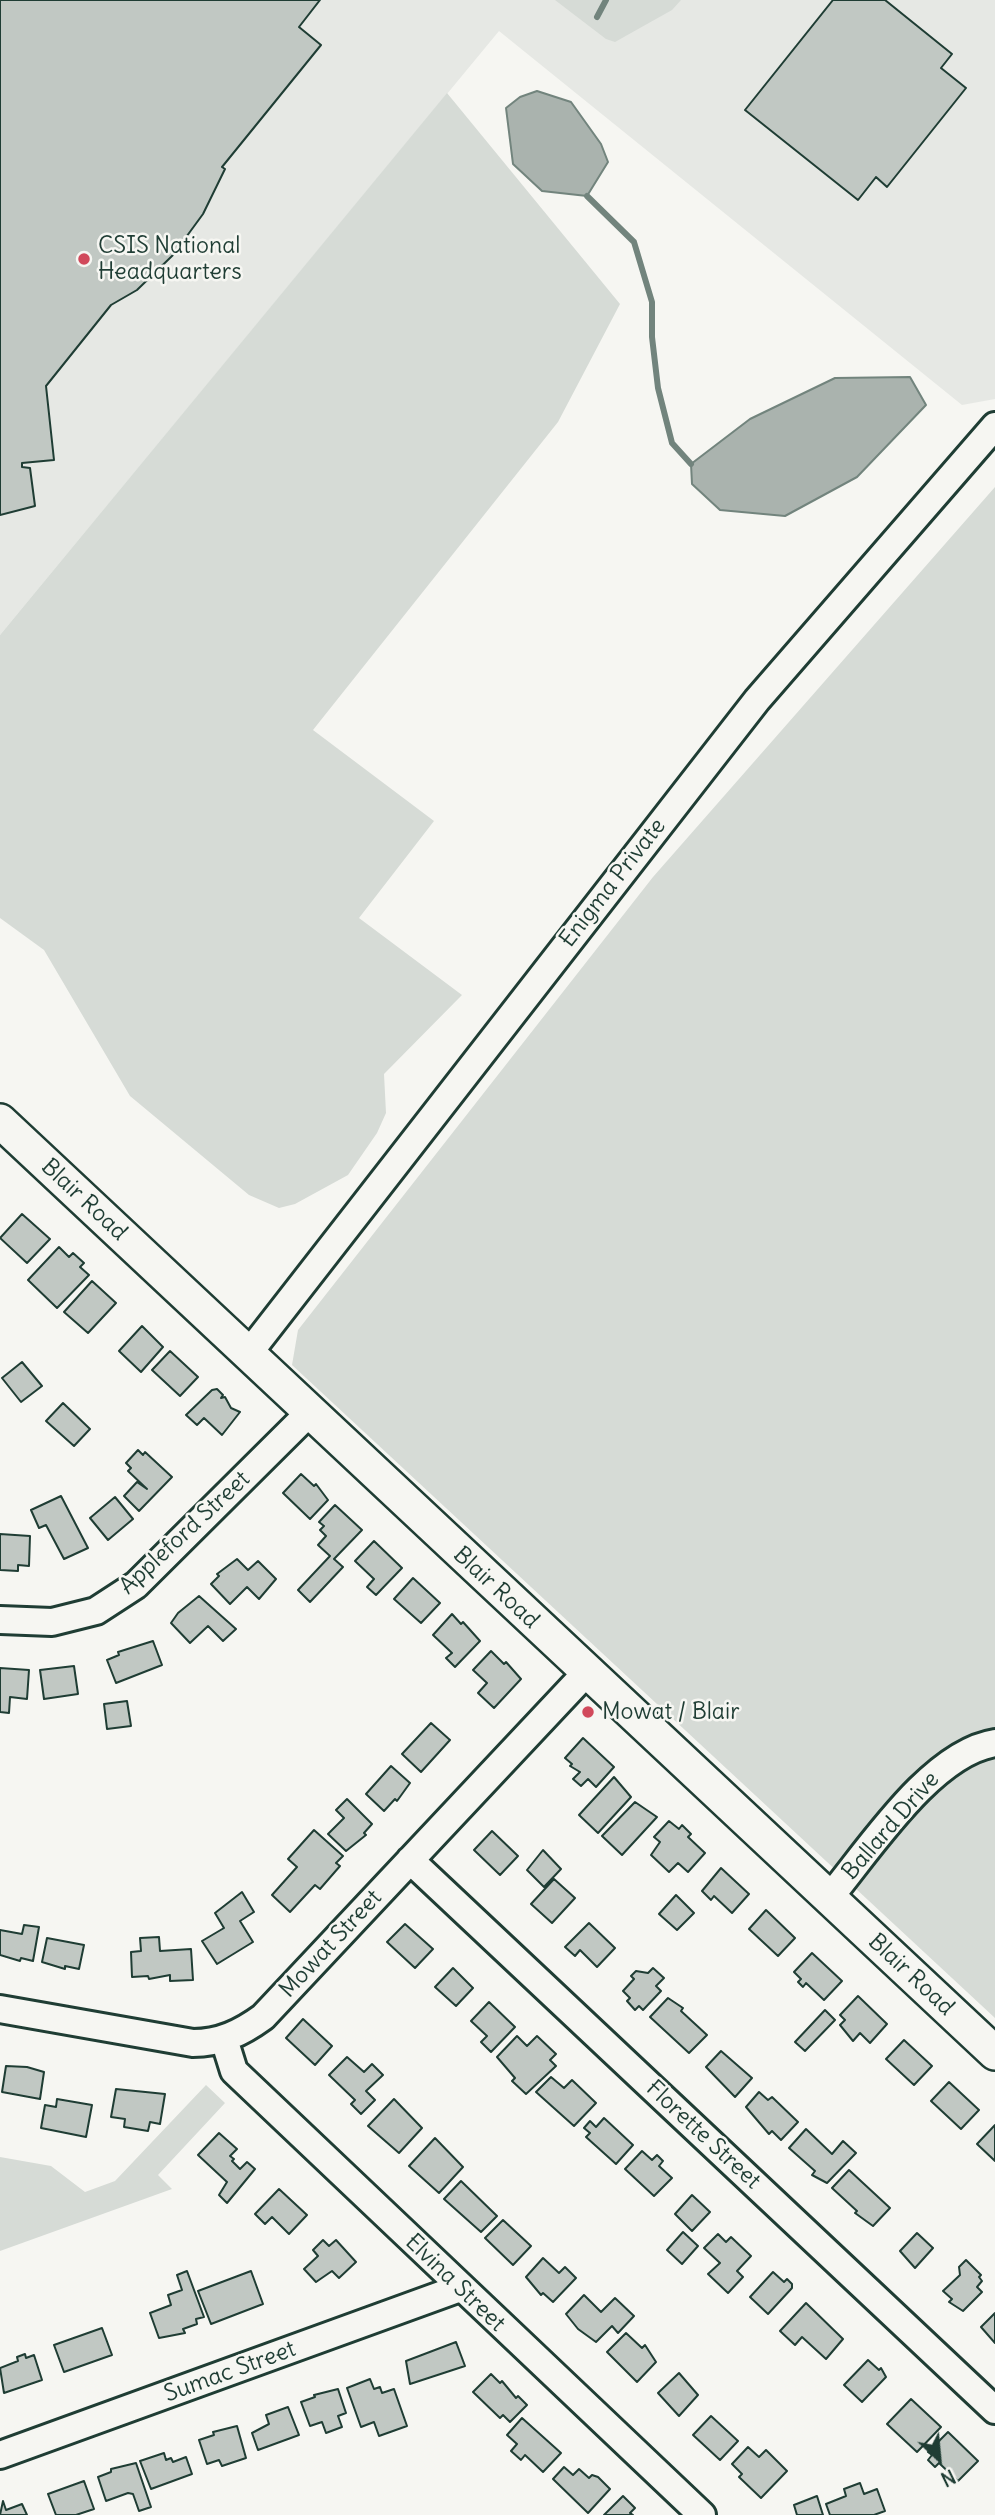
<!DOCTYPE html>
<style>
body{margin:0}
#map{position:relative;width:995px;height:2515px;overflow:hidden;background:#f6f6f2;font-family:Delius,sans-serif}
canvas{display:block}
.north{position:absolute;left:904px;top:2424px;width:70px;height:70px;-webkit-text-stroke:5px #f6f6f2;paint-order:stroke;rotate:154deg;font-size:19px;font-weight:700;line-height:28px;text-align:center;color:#1f3d34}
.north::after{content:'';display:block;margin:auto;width:24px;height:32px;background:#1f3d34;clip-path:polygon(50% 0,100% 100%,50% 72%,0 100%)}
</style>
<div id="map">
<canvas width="995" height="2515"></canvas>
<div class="north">N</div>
</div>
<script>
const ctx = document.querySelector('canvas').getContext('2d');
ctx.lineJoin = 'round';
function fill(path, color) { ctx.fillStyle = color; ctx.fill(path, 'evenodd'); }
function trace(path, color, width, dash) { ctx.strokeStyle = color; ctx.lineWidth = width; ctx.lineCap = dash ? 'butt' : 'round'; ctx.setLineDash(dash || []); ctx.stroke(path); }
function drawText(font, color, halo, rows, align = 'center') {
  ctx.font = font + ' Delius,sans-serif'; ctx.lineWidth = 5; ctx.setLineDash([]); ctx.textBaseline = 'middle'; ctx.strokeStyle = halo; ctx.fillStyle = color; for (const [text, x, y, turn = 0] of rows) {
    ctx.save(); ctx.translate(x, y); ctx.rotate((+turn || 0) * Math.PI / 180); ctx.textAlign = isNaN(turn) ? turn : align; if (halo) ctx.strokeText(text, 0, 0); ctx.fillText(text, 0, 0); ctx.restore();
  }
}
fill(new Path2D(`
 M0 0H995V399L962 405 499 31 0 635Z`), '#e6e8e4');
fill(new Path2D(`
 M555 0H681L672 10 615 42 606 39Z
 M447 93 620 304 558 422 313 730 434 821 359 918 462 995 384 1074 386 1113 377 1133 348 1175 295 1204 279 1208 249 1195 130 1096 44 950 0 918V635Z
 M995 487V2018L292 1365 298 1330 653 877Z
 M206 2085 225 2103 158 2175 172 2189 0 2251V2157L51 2166 85 2192 115 2181Z`), '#d6dbd6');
const water = new Path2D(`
 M537 91 571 102 601 144 608 162 587 196 542 191 513 164 506 108 520 97Z
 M910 377 926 405 857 477 785 516 720 510 692 484 691 464 750 419 835 378Z`);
fill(water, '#aab3ae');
trace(water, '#72847d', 2);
trace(new Path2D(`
 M597 17 606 0
 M587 196 634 242 652 302V337L658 388 672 443 691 464`), '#72847d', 6);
const building = new Path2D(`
 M0 0H320L299 27 321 45 222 167 225 169 203 214 173 255 137 290 111 305 46 386 54 460 22 463V467L30 468 35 506 0 515Z
 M833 0H885L952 54 941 68 966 88 887 187 876 177 858 200 745 110Z
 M22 1214 50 1239 27 1263 0 1238Z
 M59 1247 69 1257 73 1253 84 1263 80 1267 89 1275 57 1308 28 1280Z
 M92 1281 116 1303 88 1333 64 1312Z
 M142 1326 163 1347 141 1372 119 1351Z
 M170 1351 198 1377 180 1396 152 1370Z
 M22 1362 42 1386 21 1402 2 1378Z
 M217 1389 223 1395 221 1398 225 1397 231 1408 240 1412 222 1435 204 1418 197 1425 186 1415 212 1390Z
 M63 1403 90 1429 74 1446 46 1421Z
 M138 1450 143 1455 145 1452 172 1477 139 1511 124 1496 137 1482 147 1489 128 1471 131 1468 126 1463Z
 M301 1474 314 1486 316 1484 328 1500 310 1519 283 1493Z
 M61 1496 88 1548 64 1559 46 1525 39 1528 31 1510Z
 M115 1497 133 1519 108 1540 90 1518Z
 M335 1505 362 1530 334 1559 343 1567 310 1602 298 1590 330 1556 318 1545 326 1536 320 1530 324 1526 319 1522Z
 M0 1534 30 1536 29 1566 18 1565V1571L0 1570Z
 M374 1541 402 1568 376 1595 367 1587 374 1579 355 1561Z
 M237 1559 248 1570 258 1561 276 1579 259 1599 247 1587 230 1604 211 1584 219 1576 217 1574Z
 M413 1578 440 1603 421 1623 394 1599Z
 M199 1596 236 1629 223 1641 208 1626 190 1643 171 1623 178 1613Z
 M452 1614 461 1624 463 1622 480 1641 455 1667 446 1658 452 1653 433 1635Z
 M153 1641 162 1665 116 1683 107 1660 119 1655 118 1652Z
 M491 1651 504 1664 506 1662 521 1679 494 1708 478 1693 487 1683 473 1670Z
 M74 1666 78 1694 44 1699 40 1670Z
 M0 1668 29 1670 27 1699 10 1697 9 1713 0 1712Z
 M127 1701 131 1726 107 1729 104 1704Z
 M431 1723 450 1740 421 1772 402 1754Z
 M583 1738 614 1767 596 1787 588 1779 581 1786 573 1779 580 1772 570 1766 572 1764 565 1758Z
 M391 1766 410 1783 397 1801 395 1799 384 1811 366 1794Z
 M614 1777 631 1797 598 1833 579 1815Z
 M347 1799 372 1824 364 1833 366 1835 346 1851 328 1834 344 1818 336 1810Z
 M635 1802 657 1817 622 1855 602 1836Z
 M669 1821 679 1829 682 1825 691 1834 688 1837 705 1853 688 1872 678 1863 669 1872 651 1855 660 1842 654 1837Z
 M314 1830 343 1856 336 1863 340 1866 320 1889 315 1885 290 1912 272 1895 297 1867 288 1859Z
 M492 1831 518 1856 500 1875 474 1850Z
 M543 1850 561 1869 544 1887 527 1870Z
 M721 1868 749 1894 732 1913 714 1896 711 1900 702 1891Z
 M554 1879 575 1898 552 1923 531 1904Z
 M242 1892 254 1912 240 1921 253 1942 217 1964 202 1941 224 1928 215 1913Z
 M676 1895 694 1913 677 1930 659 1914Z
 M766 1910 795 1938 778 1956 749 1929Z
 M589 1923 615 1948 597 1967 580 1950 575 1956 565 1947Z
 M405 1924 433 1949 415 1968 387 1942Z
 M24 1925 39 1927 33 1961 21 1958 20 1961 0 1955V1930L22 1934Z
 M159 1937 160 1951 191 1949 193 1980 170 1981V1975L149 1979 148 1976 132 1977 131 1952 141 1951 140 1938Z
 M47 1938 84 1945 79 1969 65 1966V1969L42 1962Z
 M812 1953 842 1981 824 2000 806 1983 803 1987 798 1982 801 1979 794 1972Z
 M453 1968 473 1988 456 2006 435 1987Z
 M653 1968 664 1978 656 1986 661 1991 643 2010 639 2006 635 2010 627 2001 630 1998 623 1991 634 1979 631 1976 636 1971 648 1973Z
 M858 1996 887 2024 870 2043 860 2033 853 2041 840 2025 845 2020 840 2015Z
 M668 1998 683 2008 681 2011 707 2035 689 2053 650 2017Z
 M489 2002 515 2027 491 2052 481 2042 487 2036 471 2021Z
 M825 2010 835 2020 805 2051 795 2042Z
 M303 2019 332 2046 315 2065 286 2038Z
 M517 2036 527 2046 537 2036 556 2054 550 2060 556 2066 526 2094 512 2081 515 2078 497 2057Z
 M904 2040 932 2066 914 2085 886 2059Z
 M721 2051 752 2078 735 2097 706 2067Z
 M347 2057 364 2072 372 2064 383 2075 366 2091 375 2100 361 2114 351 2104 355 2100 329 2075Z
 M6 2066 27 2067 44 2072 40 2099 2 2092Z
 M551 2077 564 2088 572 2080 596 2103 574 2126 536 2092Z
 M949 2082 979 2110 961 2129 931 2101Z
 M116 2089 165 2094 160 2124 150 2122 148 2131 124 2127 125 2119 111 2117Z
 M759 2092 768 2100 772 2097 798 2122 781 2140 772 2131 769 2134 746 2107Z
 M57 2099 92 2105 86 2137 41 2128 45 2105 56 2107Z
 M394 2099 422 2128 399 2153 368 2126Z
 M604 2118 633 2145 616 2164 586 2137 590 2133 584 2128 590 2121 596 2127Z
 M995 2125V2161L977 2144Z
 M806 2129 832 2154 843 2141 856 2153 827 2183 812 2175 815 2171 789 2148Z
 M219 2133 237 2149 230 2156 234 2159 232 2161 240 2169 247 2162 255 2169 227 2203 219 2195 227 2182 198 2155Z
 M435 2138 463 2167 439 2193 409 2166Z
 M642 2151 652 2160 657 2155 663 2161 659 2166 672 2178 654 2196 625 2169Z
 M849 2170 890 2208 873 2226 855 2213 857 2211 832 2188Z
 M461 2181 497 2216 481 2232 444 2199Z
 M279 2189 307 2215 289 2234 272 2217 265 2224 255 2214Z
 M692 2195 710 2212 692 2231 675 2214Z
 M503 2220 531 2246 513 2265 485 2238Z
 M683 2232 698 2246 682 2264 667 2250Z
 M917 2233 933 2248 915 2268 900 2251Z
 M718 2234 726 2242 731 2237 751 2256 737 2271 743 2277 728 2293 708 2274 720 2263 704 2248Z
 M323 2240 329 2246 336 2240 356 2262 339 2278 332 2271 316 2282 304 2269 318 2256 313 2250Z
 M543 2258 559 2273 565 2267 576 2278 553 2302 543 2293 541 2295 526 2277Z
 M966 2260 981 2275 979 2277 982 2281 977 2287 982 2292 963 2311 949 2302 952 2299 943 2291 960 2275 959 2267Z
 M187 2271 204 2317 196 2319 197 2324 183 2329 185 2333 159 2338 150 2313 171 2305 168 2295 182 2290 177 2275Z
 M251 2271 263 2304 211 2324 198 2291Z
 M773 2272 784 2282 787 2279 792 2284V2288L768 2314 750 2297Z
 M584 2295 601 2312 615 2298 634 2316 618 2333 612 2326 596 2342 578 2329 566 2314Z
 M806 2303 843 2339 826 2359 802 2337 795 2345 780 2331Z
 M995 2313V2343L981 2327Z
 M102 2328 112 2355 64 2372 54 2345Z
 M626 2333 642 2348 645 2345 656 2362 637 2382 607 2352Z
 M456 2342 465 2366 410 2384 406 2361Z
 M25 2354 26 2358 34 2355 42 2380 4 2393 0 2368 18 2361 17 2357Z
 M868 2360 879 2370 881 2368 886 2377 862 2402 844 2385Z
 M679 2373 698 2395 679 2416 658 2393Z
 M491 2374 500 2383 502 2381 516 2398 518 2396 527 2405 510 2422 503 2415 500 2418 473 2392Z
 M370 2379 374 2389 380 2387 382 2393 394 2389 407 2426 379 2436 374 2422 361 2427 347 2388Z
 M338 2389 346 2413 338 2416 342 2427 326 2433 322 2422 310 2426 301 2402 315 2397 314 2395Z
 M911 2399 941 2427 917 2452 887 2424Z
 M288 2407 299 2435 258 2450 252 2433 269 2424 266 2415Z
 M711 2416 738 2441 720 2460 693 2435Z
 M522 2418 561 2453 543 2472 525 2455 521 2460 511 2451 517 2444 507 2435Z
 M237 2426 246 2458 222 2466 219 2460 207 2464 199 2440 214 2435 213 2432Z
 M948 2432 978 2461 958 2481 939 2463 935 2467 928 2460 932 2455 928 2452Z
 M748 2447 759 2457 766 2450 787 2471 761 2498 739 2477 742 2474 732 2464Z
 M164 2453 166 2460 171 2458 173 2462 186 2457 192 2474 151 2489 140 2461Z
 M136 2463 151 2507 139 2511 133 2494 128 2493 106 2501 98 2477 111 2472V2469Z
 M564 2467 573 2475 579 2469 589 2478 592 2475 598 2477 610 2489 588 2513 553 2479Z
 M84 2481 94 2509 76 2515H56L48 2494Z
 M860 2483 864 2494 877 2489 885 2511 874 2515H830L826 2504 846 2496 844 2489Z
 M623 2496 635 2508 630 2513 633 2515H604Z
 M817 2496 823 2515H797L794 2505Z
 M3 2501 6 2510 22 2504 27 2515H0Z`);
fill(building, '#c1c8c3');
trace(building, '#1f3d34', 2);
const minor = new Path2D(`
 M248 1354 757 700 995 426
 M0 1620 52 1622 96 1611 136 1585 310 1412
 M410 1860 995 2410
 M829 1898C869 1850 931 1753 995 1743
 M0 2009 193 2043C220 2043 241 2033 263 2017L586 1673
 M224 2039 234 2071 702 2515
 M0 2455 460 2288`);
const major = new Path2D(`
 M0 1121 995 2053`);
trace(minor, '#1f3d34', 32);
trace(major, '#1f3d34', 38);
trace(minor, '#f6f6f2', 26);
trace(major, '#f6f6f2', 33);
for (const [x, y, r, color] of [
 [84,259,7,"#d1495b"],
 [588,1712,7,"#d1495b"]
]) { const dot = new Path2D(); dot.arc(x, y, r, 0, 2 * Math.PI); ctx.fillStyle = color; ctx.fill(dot); trace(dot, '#f6f6f2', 2.5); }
drawText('23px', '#1f3d34', '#f6f6f2', [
 ["CSIS National",98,246],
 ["Headquarters",98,272],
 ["Mowat / Blair",602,1712]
], 'left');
drawText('23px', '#1f3d34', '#f6f6f2', [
 ["Enigma Private",613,883,-52],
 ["Blair Road",84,1200,43],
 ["Appleford Street",185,1533,-43],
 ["Blair Road",496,1588,43],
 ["Ballard Drive",891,1826,-49],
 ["Mowat Street",331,1944,-47],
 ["Blair Road",911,1975,43],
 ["Florette Street",703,2135,43],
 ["Elvina Street",455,2283,44],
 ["Sumac Street",230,2372,-20]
]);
</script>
